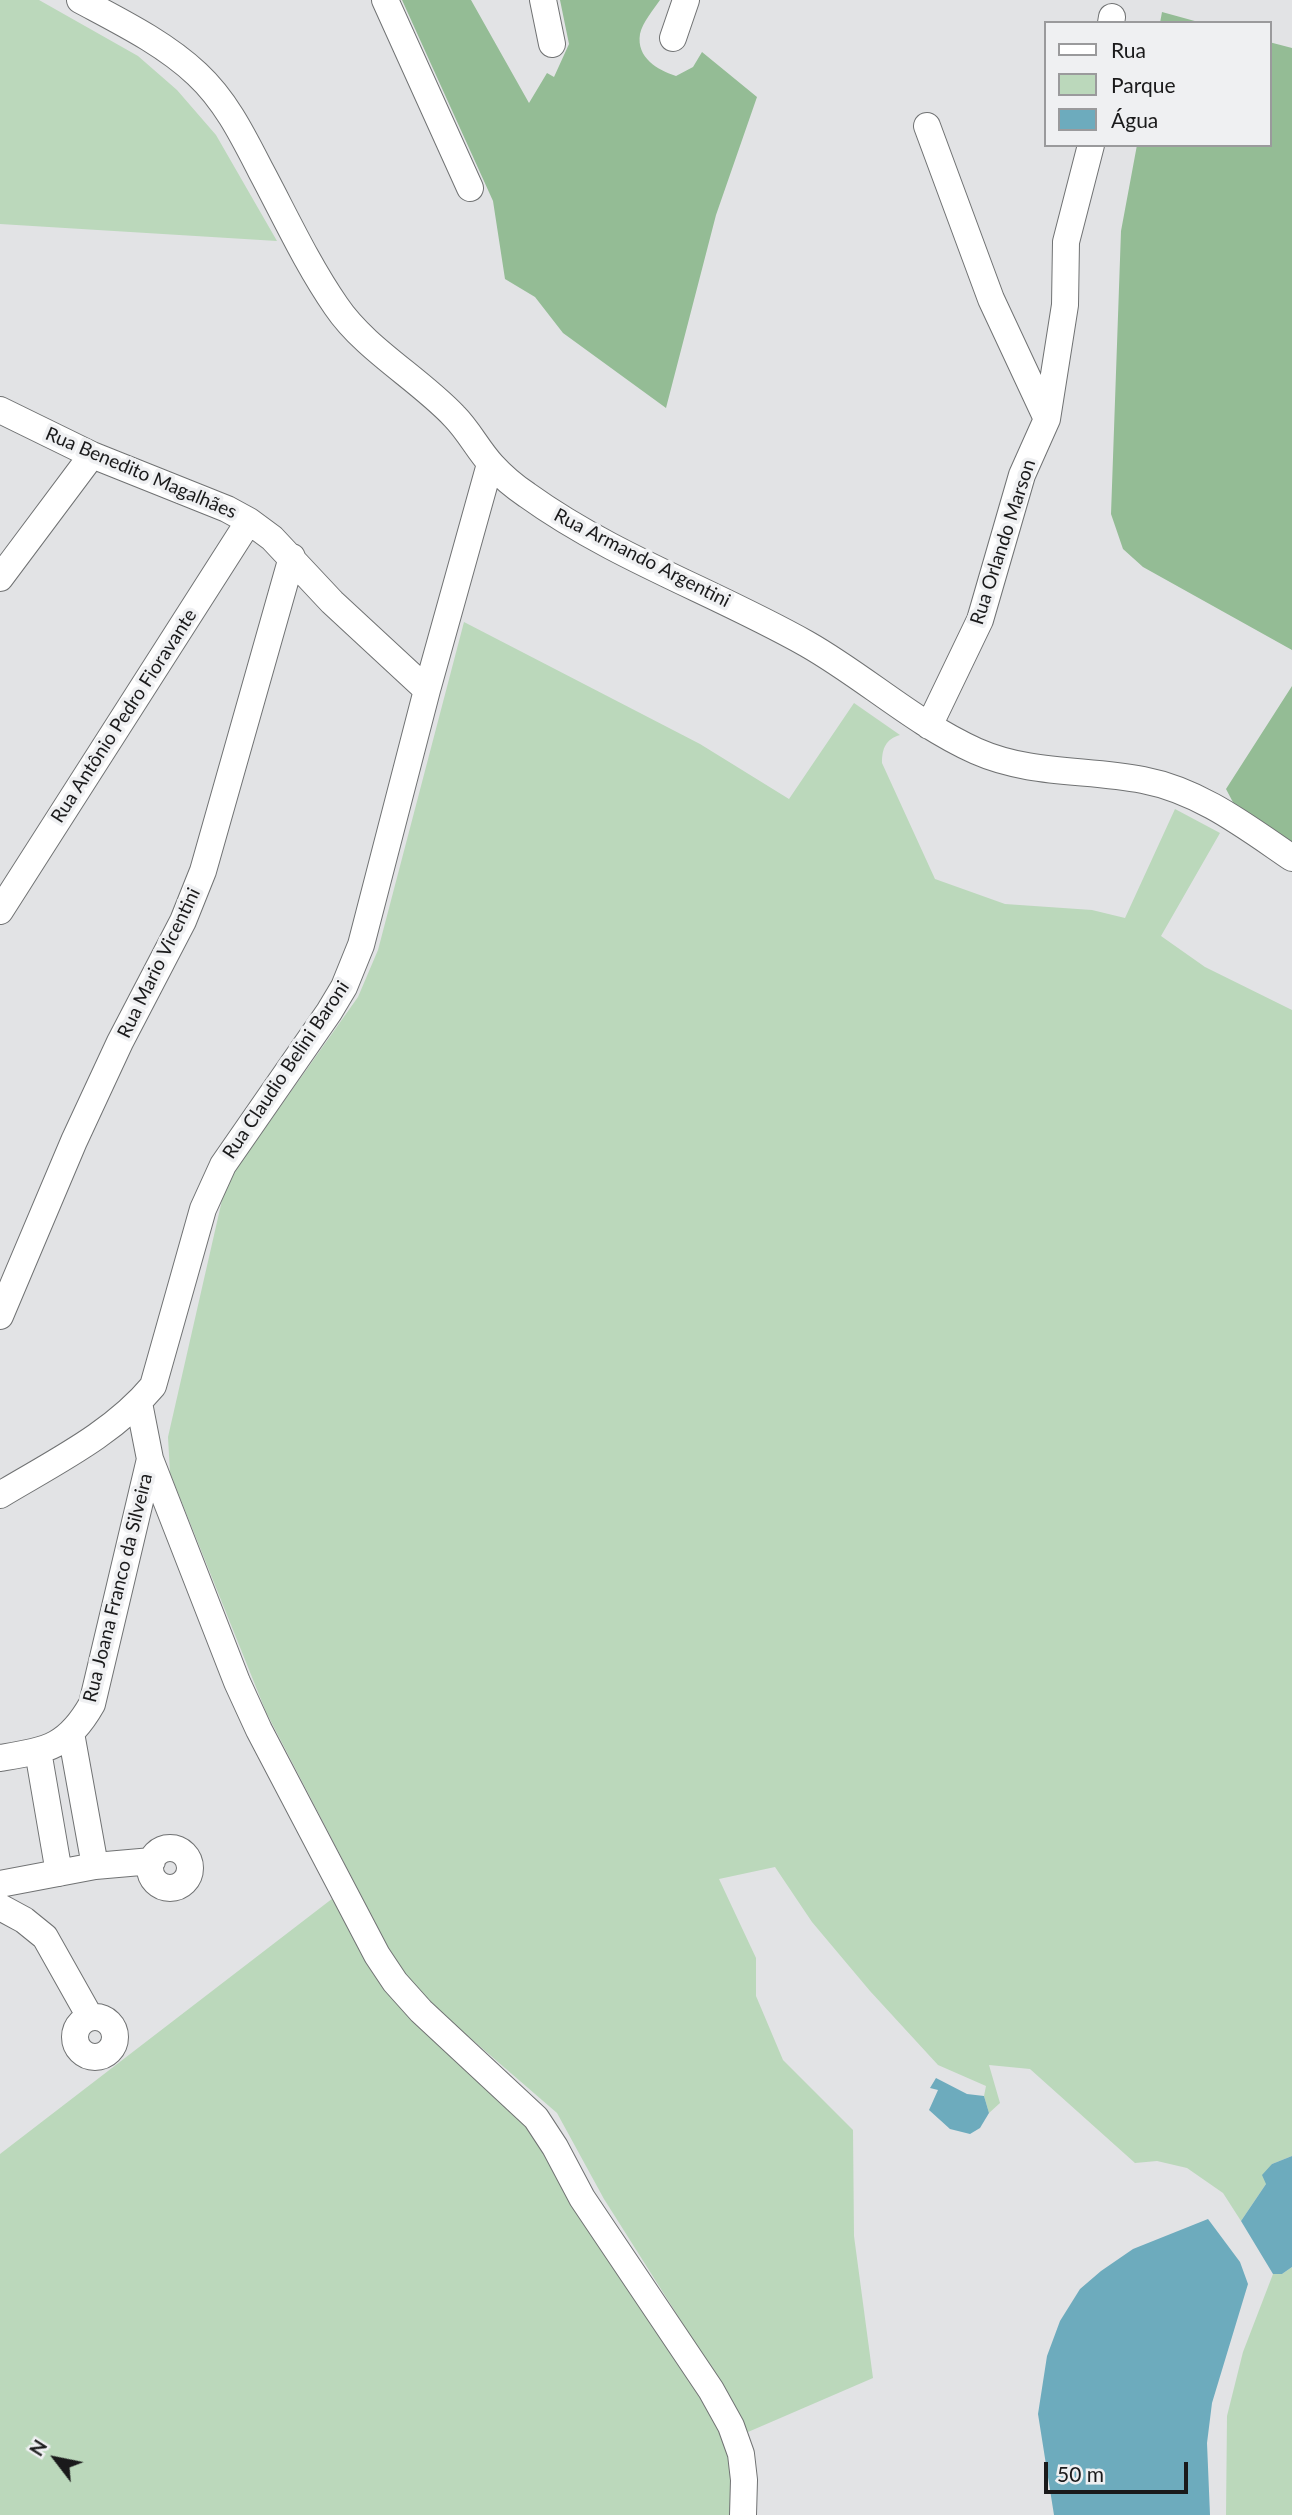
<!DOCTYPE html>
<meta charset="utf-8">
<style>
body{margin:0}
#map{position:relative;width:1292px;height:2515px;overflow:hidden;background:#e2e3e5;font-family:Lato,sans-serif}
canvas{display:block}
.legend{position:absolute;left:1044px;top:21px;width:228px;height:126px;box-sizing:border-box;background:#eff0f2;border:2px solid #9a9a9c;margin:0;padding:9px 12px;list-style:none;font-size:21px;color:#1a1a1b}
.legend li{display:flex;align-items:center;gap:14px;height:35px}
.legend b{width:35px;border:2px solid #9a9a9c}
.north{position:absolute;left:21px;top:2424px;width:70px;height:70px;-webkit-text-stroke:5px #eff0f2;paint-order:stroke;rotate:302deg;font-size:19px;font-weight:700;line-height:28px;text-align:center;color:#1a1a1b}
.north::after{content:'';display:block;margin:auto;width:24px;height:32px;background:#1a1a1b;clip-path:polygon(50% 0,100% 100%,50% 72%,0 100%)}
.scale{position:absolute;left:1044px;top:2462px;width:144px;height:32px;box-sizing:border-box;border:4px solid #1a1a1b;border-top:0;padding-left:9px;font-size:21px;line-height:24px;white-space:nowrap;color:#1a1a1b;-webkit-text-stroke:5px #eff0f2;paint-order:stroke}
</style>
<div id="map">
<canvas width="1292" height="2515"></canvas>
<ul class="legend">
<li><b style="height:9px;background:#fff"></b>Rua</li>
<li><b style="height:19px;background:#bbd8bb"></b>Parque</li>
<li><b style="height:19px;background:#6dabbd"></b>Água</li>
</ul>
<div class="north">N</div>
<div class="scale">50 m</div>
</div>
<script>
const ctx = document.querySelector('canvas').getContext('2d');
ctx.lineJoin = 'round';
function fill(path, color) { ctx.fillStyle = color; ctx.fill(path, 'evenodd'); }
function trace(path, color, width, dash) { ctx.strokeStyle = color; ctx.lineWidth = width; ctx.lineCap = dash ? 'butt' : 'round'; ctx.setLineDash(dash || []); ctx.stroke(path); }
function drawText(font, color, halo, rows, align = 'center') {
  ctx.font = font + ' Lato,sans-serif'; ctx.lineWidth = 7; ctx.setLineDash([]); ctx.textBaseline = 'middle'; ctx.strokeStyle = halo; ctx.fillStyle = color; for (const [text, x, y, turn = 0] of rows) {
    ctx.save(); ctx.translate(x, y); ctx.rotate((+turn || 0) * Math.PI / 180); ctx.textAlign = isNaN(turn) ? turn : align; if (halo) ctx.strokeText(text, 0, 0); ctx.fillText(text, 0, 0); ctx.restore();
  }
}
fill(new Path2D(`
 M0 0H39L138 56 177 90 216 135 277 241 0 224Z
 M464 622 700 744 789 799 854 703 900 735C886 739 882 748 882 763L935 879 1005 904 1092 910 1125 918 1175 809 1220 833 1161 936 1205 967 1292 1010V2156L1272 2164 1266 2184 1241 2221 1223 2193 1187 2168 1157 2161 1135 2163 1030 2069 989 2065 1000 2103 989 2113 984 2096 986 2086 938 2065 870 1991 812 1922 775 1867 719 1879 756 1958V1996L783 2060 853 2130 854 2236 873 2378 748 2432 726 2392 604 2199 557 2113 417 1992 391 1953 266 1712 170 1473 168 1437 222 1200 231 1176 358 997 378 950Z
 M337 1895 404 2007 443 2049 518 2116 543 2149 696 2381 731 2455 734 2515H0V2154Z
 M1292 2267V2515H1226L1227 2416 1243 2352 1273 2274H1282Z`), '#bbd8bb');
fill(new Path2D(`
 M402 0H471L529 103 547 73 554 77 569 44 560 0H660C654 9 642 23 640 34 636 58 658 70 676 76L693 67 702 52 757 97 716 215 666 408 563 333 535 297 505 279 493 201Z
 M1162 12 1202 23H1160Z
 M1269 42 1292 48V650L1143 567 1123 549 1111 514 1121 231 1137 145H1269Z
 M1292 686V847L1236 808 1226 789Z`), '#94bc95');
fill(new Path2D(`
 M936 2078 967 2094 984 2096 989 2113 980 2128 970 2134 950 2129 929 2110 938 2090 930 2088Z
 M1292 2156V2267L1282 2274H1273L1241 2221 1266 2184 1262 2175 1272 2164Z
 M1208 2219 1240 2262 1248 2284 1212 2403 1207 2443 1210 2515H1054L1038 2414 1047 2356 1060 2321 1080 2289 1101 2271 1133 2249Z`), '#6dabbd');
const minor = new Path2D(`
 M80 0C121 22 164 43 197 74 226 101 243 136 261 171 285 216 307 264 336 306 365 349 418 378 454 416 469 431 478 450 492 465 502 476 515 487 527 495 613 557 715 592 807 644 865 677 914 723 976 751 1030 775 1087 769 1143 780 1200 791 1245 826 1292 858
 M385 0 470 188
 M543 0 552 44
 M1111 23 1112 17
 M673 38 686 0
 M927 126 991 299 1047 419
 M0 410 92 455 227 509 249 521 272 538 332 602 427 690
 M0 578 92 455
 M929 726 980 620 1022 475 1047 419 1065 305 1066 242 1091 145
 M0 911 249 521
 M0 1316 74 1141 120 1042 183 921 203 871 292 557
 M150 1459 237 1682 259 1730 377 1955 395 1982 421 2011 536 2118 555 2147 582 2198 711 2390 731 2426 741 2454 744 2480 743 2515
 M0 1495C53 1463 113 1434 153 1386L203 1209 223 1165 329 1012 344 987 361 945 427 690 490 464
 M71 1733 95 1866
 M38 1751 59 1873
 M0 1758C47 1750 67 1748 92 1704L150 1459 139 1403
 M150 1868a20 20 0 1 1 40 0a20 20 0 1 1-40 0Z
 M0 1884 95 1866 152 1861
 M0 1907 24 1920 45 1937 90 2017
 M75 2037a20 20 0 1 1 40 0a20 20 0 1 1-40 0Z`);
trace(minor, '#707273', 28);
trace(minor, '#fff', 26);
drawText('19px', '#1a1a1b', '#eff0f2', [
 ["Rua Benedito Magalhães",141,473,23],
 ["Rua Orlando Marson",1003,542,-72],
 ["Rua Armando Argentini",642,558,27],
 ["Rua Antônio Pedro Fioravante",124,716,-57],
 ["Rua Mario Vicentini",159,963,-64],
 ["Rua Claudio Belini Baroni",286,1070,-56],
 ["Rua Joana Franco da Silveira",118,1588,-76]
]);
</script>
